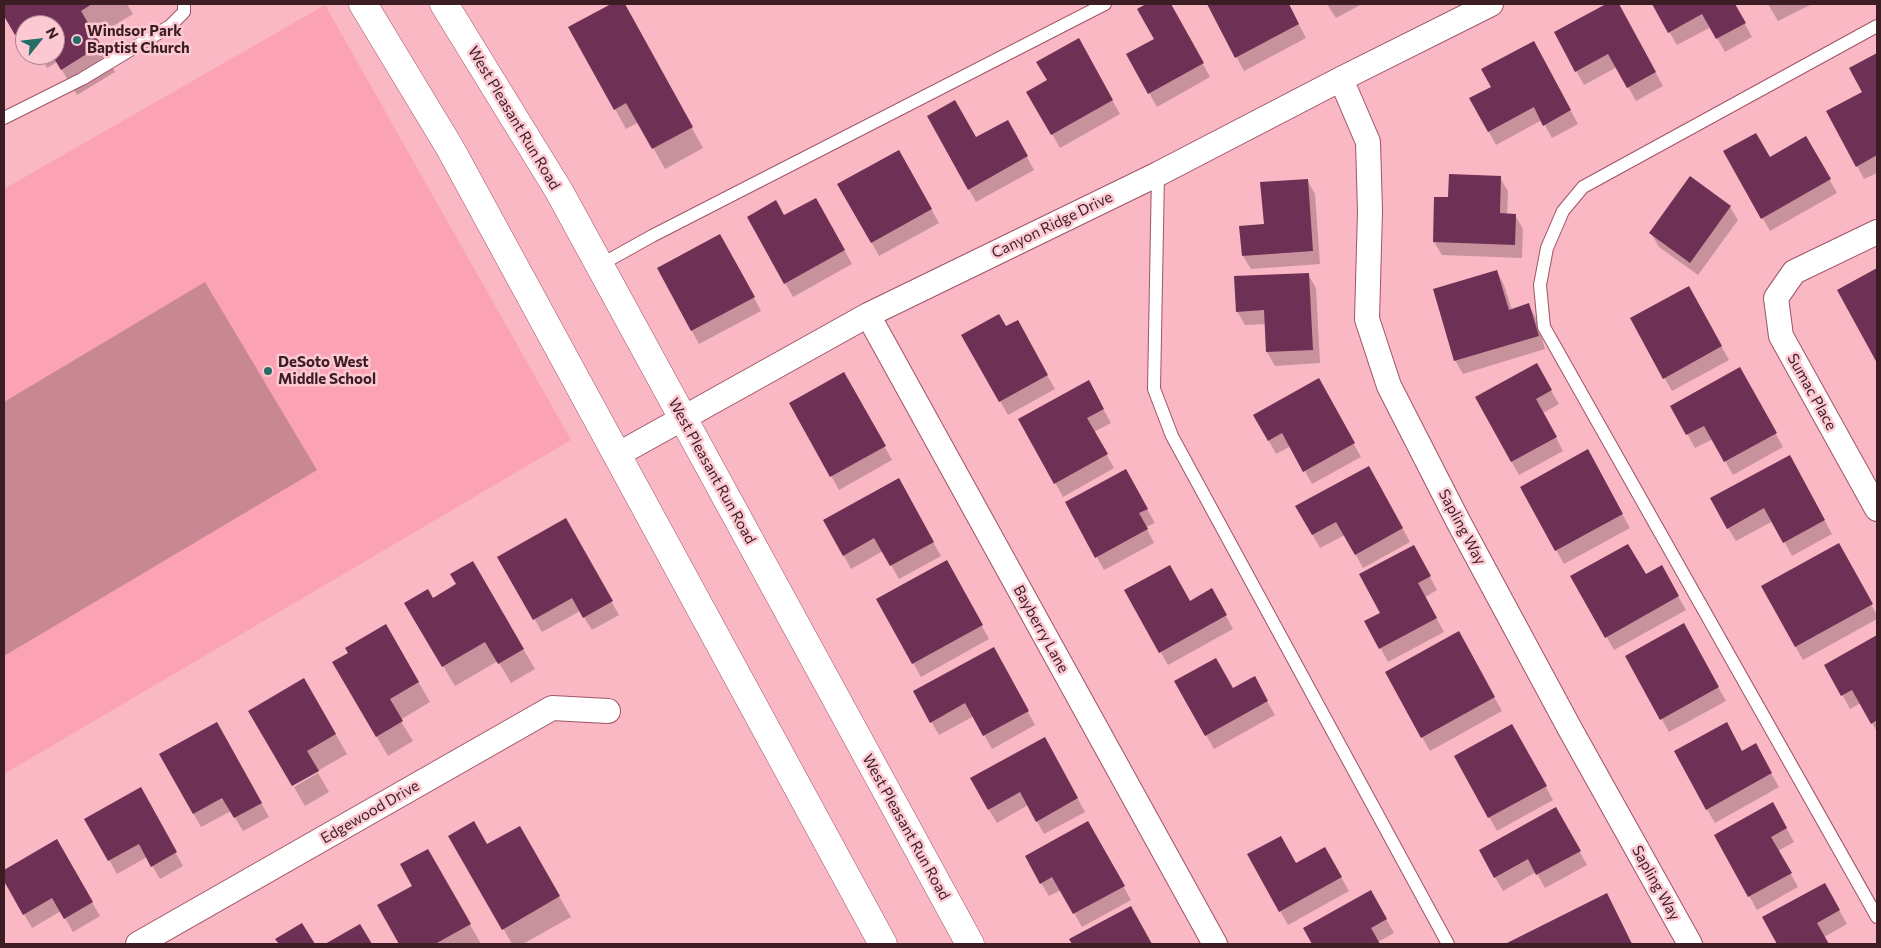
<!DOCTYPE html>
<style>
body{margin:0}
#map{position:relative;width:1881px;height:948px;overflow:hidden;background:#fab7c4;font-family:Commissioner,sans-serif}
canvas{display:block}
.frame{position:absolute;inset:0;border:5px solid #3c1d24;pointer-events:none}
.north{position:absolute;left:15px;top:15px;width:50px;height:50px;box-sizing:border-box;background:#fcc9d3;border:1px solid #af848d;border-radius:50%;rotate:61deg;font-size:14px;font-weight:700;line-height:20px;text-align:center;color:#3c1d24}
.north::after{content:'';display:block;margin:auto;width:18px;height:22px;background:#256e67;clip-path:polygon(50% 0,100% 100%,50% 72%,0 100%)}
</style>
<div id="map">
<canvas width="1881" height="948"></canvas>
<div class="frame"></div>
<div class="north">N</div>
</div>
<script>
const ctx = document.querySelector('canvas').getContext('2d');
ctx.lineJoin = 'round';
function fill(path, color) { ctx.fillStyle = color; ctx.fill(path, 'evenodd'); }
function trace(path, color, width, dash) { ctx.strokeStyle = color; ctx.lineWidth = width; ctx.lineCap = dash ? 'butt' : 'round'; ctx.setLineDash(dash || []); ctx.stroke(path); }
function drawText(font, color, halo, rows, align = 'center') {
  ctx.font = font + ' Commissioner,sans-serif'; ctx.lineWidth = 5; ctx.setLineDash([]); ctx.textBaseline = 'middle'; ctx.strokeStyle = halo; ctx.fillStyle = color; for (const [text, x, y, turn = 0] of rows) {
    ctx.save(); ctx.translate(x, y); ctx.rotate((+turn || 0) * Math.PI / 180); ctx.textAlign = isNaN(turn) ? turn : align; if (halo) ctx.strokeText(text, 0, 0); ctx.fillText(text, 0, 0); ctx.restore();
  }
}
fill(new Path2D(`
 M325 5 571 440 4 774V189Z`), '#fca2b5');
fill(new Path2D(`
 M205 282 317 470 4 656V402Z`), '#c78894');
fill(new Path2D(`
 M4 4H127L133 14 95 37 115 72 77 95 57 62 47 68 40 55H55V25H25V50L4 14Z
 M613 4H623L703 148 665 169 639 122 626 129 570 27Z
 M1148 4H1170L1210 77 1157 107 1128 55 1155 39 1139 9Z
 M1208 4H1288L1306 38 1244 71Z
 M1327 4H1362L1336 18Z
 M1609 4H1618L1663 86 1636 101 1617 67 1584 85 1555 33Z
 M1653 4H1734L1752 37 1725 52 1711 27 1677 45Z
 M1768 4H1812L1778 21Z
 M1078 40 1120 114 1060 148 1028 92 1048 81Z
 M1877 54V173L1864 179 1857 166 1864 92 1851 68Z
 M28 55H39L31 60Z
 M1541 56 1578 124 1552 138 1542 120 1496 145 1489 132 1492 87Z
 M928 116 976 139 1007 121 1034 170 976 202Z
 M1806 138 1837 193 1770 231 1725 152 1770 159Z
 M899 151 939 223 879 256 839 184Z
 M1500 178 1508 191 1507 215H1515L1523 229 1522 258 1442 255 1434 242 1449 199Z
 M1307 180 1315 194 1320 264 1251 269 1243 256 1265 225Z
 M816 199 852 264 793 297 748 217H784Z
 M1730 207 1738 220 1698 275 1659 247 1651 233Z
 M728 249 761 311 699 344 658 269Z
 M1877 270V360L1839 291Z
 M1497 271 1504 285 1512 310 1529 305 1536 318 1545 349 1463 374 1455 360Z
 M1308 274 1316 288 1320 363 1275 366 1267 352 1266 324 1245 325 1237 311Z
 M1688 287 1729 360 1672 391 1631 319Z
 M1017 322 1055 389 1008 415 963 335 1006 328Z
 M1536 365 1559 404 1543 413 1563 451 1519 475 1476 398Z
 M1740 369 1783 447 1733 475 1713 439 1695 448 1672 407Z
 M844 373 892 460 839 490 791 403Z
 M1318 380 1361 457 1312 484 1291 446 1276 454 1255 415Z
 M1088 382 1111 423 1094 432 1114 468 1063 497 1020 419Z
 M1587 451 1630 528 1564 564 1521 488Z
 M1125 470 1155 523 1146 527 1154 543 1104 570 1066 503Z
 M1797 470 1832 534 1792 556 1773 521 1736 541 1728 528Z
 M898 480 941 556 899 579 883 551 851 569 825 521Z
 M1377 481 1410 542 1363 568 1345 535 1320 548 1297 507Z
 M565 520 619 615 592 630 580 611 542 632 499 557Z
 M1838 545 1877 615V619L1803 660 1762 587Z
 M1421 560 1437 590 1425 597 1444 632 1388 662 1366 621 1382 613Z
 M946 562 989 639 921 677 878 600Z
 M472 563 535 669 511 683 498 661 455 686 406 604 433 600 458 585Z
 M1661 567 1686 610 1614 650 1572 576H1645Z
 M1212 590 1233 629 1168 665 1126 591 1190 602Z
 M1683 625 1726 701 1669 732 1627 656Z
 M386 626 430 702 400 720 413 741 388 756 334 663 350 654Z
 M1458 633 1502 711 1430 751 1386 673Z
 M1877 637V732L1861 703 1850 709 1826 665Z
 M1001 662 1035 725 992 749 974 716 939 735 914 692Z
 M1254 678 1275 715 1214 749 1176 682 1232 690Z
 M304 680 347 754 293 785Z
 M217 724 269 817 243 831 231 811 201 827 161 755Z
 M1512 725 1553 800 1497 831 1456 757Z
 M1755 745 1779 787 1715 823 1707 809 1742 752Z
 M1052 752 1085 812 1044 834 1028 805 997 823 989 810Z
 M318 773 329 792 305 806 294 787Z
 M140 789 183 866 160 879 147 857 117 874 86 819Z
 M1773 804 1794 842 1778 851 1798 887 1757 910 1716 835Z
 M1556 809 1587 865 1545 888 1536 872 1503 891 1480 851Z
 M1088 823 1131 900 1082 927 1061 890 1049 896 1041 883Z
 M519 827 571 917 523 944H512L450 836 487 846Z
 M56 840 100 916 73 932 61 911 32 928 4 879V871Z
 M1325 849 1349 891 1288 925 1249 855 1296 865Z
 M428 851 481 944H400L379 906 414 886Z
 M1824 884 1847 924 1824 937 1828 944H1778L1764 918Z
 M1371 892 1394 933 1378 942 1379 944H1314L1305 928Z
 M1131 908 1151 944H1073L1071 940Z
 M1614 908 1632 944 1509 943Z`), '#0003');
fill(new Path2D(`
 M4 4H92L81 11 101 45 61 70 52 55H55V25H25V32L24 30 15 35 4 16Z
 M611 4H625L693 127 652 149 626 103 614 110 568 27Z
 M1146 4H1171L1204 63 1148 94 1126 54 1154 39 1137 9Z
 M1207 4H1289L1299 24 1235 58Z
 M1606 4H1619L1656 72 1627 88 1608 54 1575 72 1554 32Z
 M1652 4H1735L1746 23 1716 39 1702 14 1668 33Z
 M1079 38 1113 100 1051 135 1026 92 1047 80 1036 62Z
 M1534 41 1571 110 1543 126 1534 107 1488 132 1469 98 1491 87 1481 69Z
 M1877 53V155L1856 167 1826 111 1862 92 1849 68Z
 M955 100 976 137 1008 120 1028 156 968 190 927 116Z
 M1756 133 1770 157 1806 136 1831 179 1761 219 1723 151Z
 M899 150 932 209 871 243 837 184Z
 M1449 174 1501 176 1500 213 1516 214 1515 245 1433 242 1434 197H1448Z
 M1690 176 1731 206 1690 263 1649 233Z
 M1308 179 1313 251 1242 256 1239 226 1264 224 1260 182Z
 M816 198 845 250 784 284 747 217 776 200 784 215Z
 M720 234 755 297 691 331 657 268Z
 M1877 268V363L1837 290Z
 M1497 270 1509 310 1529 303 1539 336 1454 361 1433 289Z
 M1309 273 1313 350 1266 352 1264 310 1236 312 1234 276Z
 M1689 286 1722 346 1663 379 1630 318Z
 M999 314 1006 326 1018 320 1048 375 999 402 961 335Z
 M1537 363 1552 390 1536 399 1557 437 1511 462 1475 397Z
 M1740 367 1777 433 1724 462 1704 426 1686 435 1670 406Z
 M844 372 886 446 830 477 789 403Z
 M1319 378 1355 443 1303 472 1282 433 1268 441 1253 415Z
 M1089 380 1104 409 1087 418 1108 454 1054 484 1018 419Z
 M1588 449 1623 514 1555 551 1520 487Z
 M1790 455 1825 520 1783 543 1764 508 1727 529 1710 498Z
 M1369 466 1403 528 1355 555 1336 522 1312 535 1295 506Z
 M1126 469 1148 509 1139 513 1148 529 1095 558 1065 502Z
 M899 478 934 542 890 566 874 538 843 556 823 520Z
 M566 518 613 601 583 618 572 598 533 620 497 557Z
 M1839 543 1873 604 1795 647 1761 586Z
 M1628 544 1646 574 1662 565 1679 596 1605 638 1570 576Z
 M1414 545 1431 576 1418 583 1437 618 1379 649 1364 621 1380 613 1359 574Z
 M947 560 983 625 912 664 876 599Z
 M473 561 524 649 498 664 485 642 442 667 404 603 428 589 433 598 456 584 450 574Z
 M1170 565 1190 601 1212 588 1227 615 1159 653 1124 590Z
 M1684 623 1719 687 1660 720 1625 656Z
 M386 624 419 682 390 699 403 721 376 737 332 662 348 653 345 648Z
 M1459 631 1495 697 1421 738 1385 672Z
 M1877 635V720L1871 724 1852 690 1841 696 1824 665Z
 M994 647 1029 711 983 736 965 703 930 723 913 691Z
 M1216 658 1233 688 1255 676 1268 701 1205 736 1174 681Z
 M304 678 336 734 307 751 319 771 292 786 248 711Z
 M217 722 262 803 234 818 222 798 193 814 159 754Z
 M1727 722 1742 751 1756 743 1772 773 1706 810 1674 751Z
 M1512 724 1547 786 1488 818 1454 756Z
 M1045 737 1078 798 1036 822 1020 792 988 810 970 778Z
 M141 787 177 852 151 867 139 844 108 861 84 819Z
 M1773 802 1787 828 1771 837 1792 873 1748 897 1714 835Z
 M1556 807 1581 851 1536 875 1528 859 1494 878 1479 850Z
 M474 821 487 844 520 826 560 896 502 930 448 836Z
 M1088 821 1125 886 1073 914 1052 877 1040 884 1025 856Z
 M1281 836 1296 863 1325 847 1342 877 1279 912 1247 854Z
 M57 839 93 902 64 919 52 898 23 915 4 881V870Z
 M428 849 471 924 435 944H399L377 905 412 886 400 864Z
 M1825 883 1840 910 1817 923 1829 944H1777L1762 917Z
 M1371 890 1387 919 1371 928 1380 944H1312L1303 928Z
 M1607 893 1632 944H1508L1507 943Z
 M1131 906 1152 944H1072L1069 939Z
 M302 923 315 944H279L275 939Z
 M360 924 372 944H325Z`), '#6e3054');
const service = new Path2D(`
 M1877 26 1583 187 1563 211 1547 248 1540 285 1544 327 1877 917
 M4 118 82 79 170 26 184 12V4
 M1158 174 1154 389 1172 436 1448 944
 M600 265 652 236 1105 4`);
const minor = new Path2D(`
 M1341 79 1368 142 1370 211 1367 319 1389 386 1458 521 1570 729 1690 944
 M1877 232 1794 272 1776 298 1781 336 1877 509
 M868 315 1215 944
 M617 455 868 315 1158 174 1341 79 1491 4
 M138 944 552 708 608 711`);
const secondary = new Path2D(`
 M363 4 450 148 883 944
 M444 4 559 191 970 944`);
trace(service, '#9e5566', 14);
trace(minor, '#9e5566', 26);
trace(secondary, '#9e5566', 29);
trace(service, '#fff', 12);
trace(minor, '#fff', 24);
trace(secondary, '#fff', 28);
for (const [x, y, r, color] of [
 [77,40,5,"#256e67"],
 [268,371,5,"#256e67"]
]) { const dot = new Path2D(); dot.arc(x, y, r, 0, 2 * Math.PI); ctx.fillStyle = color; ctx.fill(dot); trace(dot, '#fcc9d3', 2); }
drawText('bold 15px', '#3c1d24', '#fcc9d3', [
 ["Windsor Park",87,31],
 ["Baptist Church",87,48],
 ["DeSoto West",278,362],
 ["Middle School",278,379]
], 'left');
drawText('15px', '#3c1d24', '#fcc9d3', [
 ["West Pleasant Run Road",514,118,59],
 ["Canyon Ridge Drive",1052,225,-26],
 ["Sumac Place",1812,392,61],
 ["West Pleasant Run Road",712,471,61],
 ["Sapling Way",1462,527,62],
 ["Bayberry Lane",1041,629,61],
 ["Edgewood Drive",370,812,-30],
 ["West Pleasant Run Road",906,827,61],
 ["Sapling Way",1656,883,61]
]);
</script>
